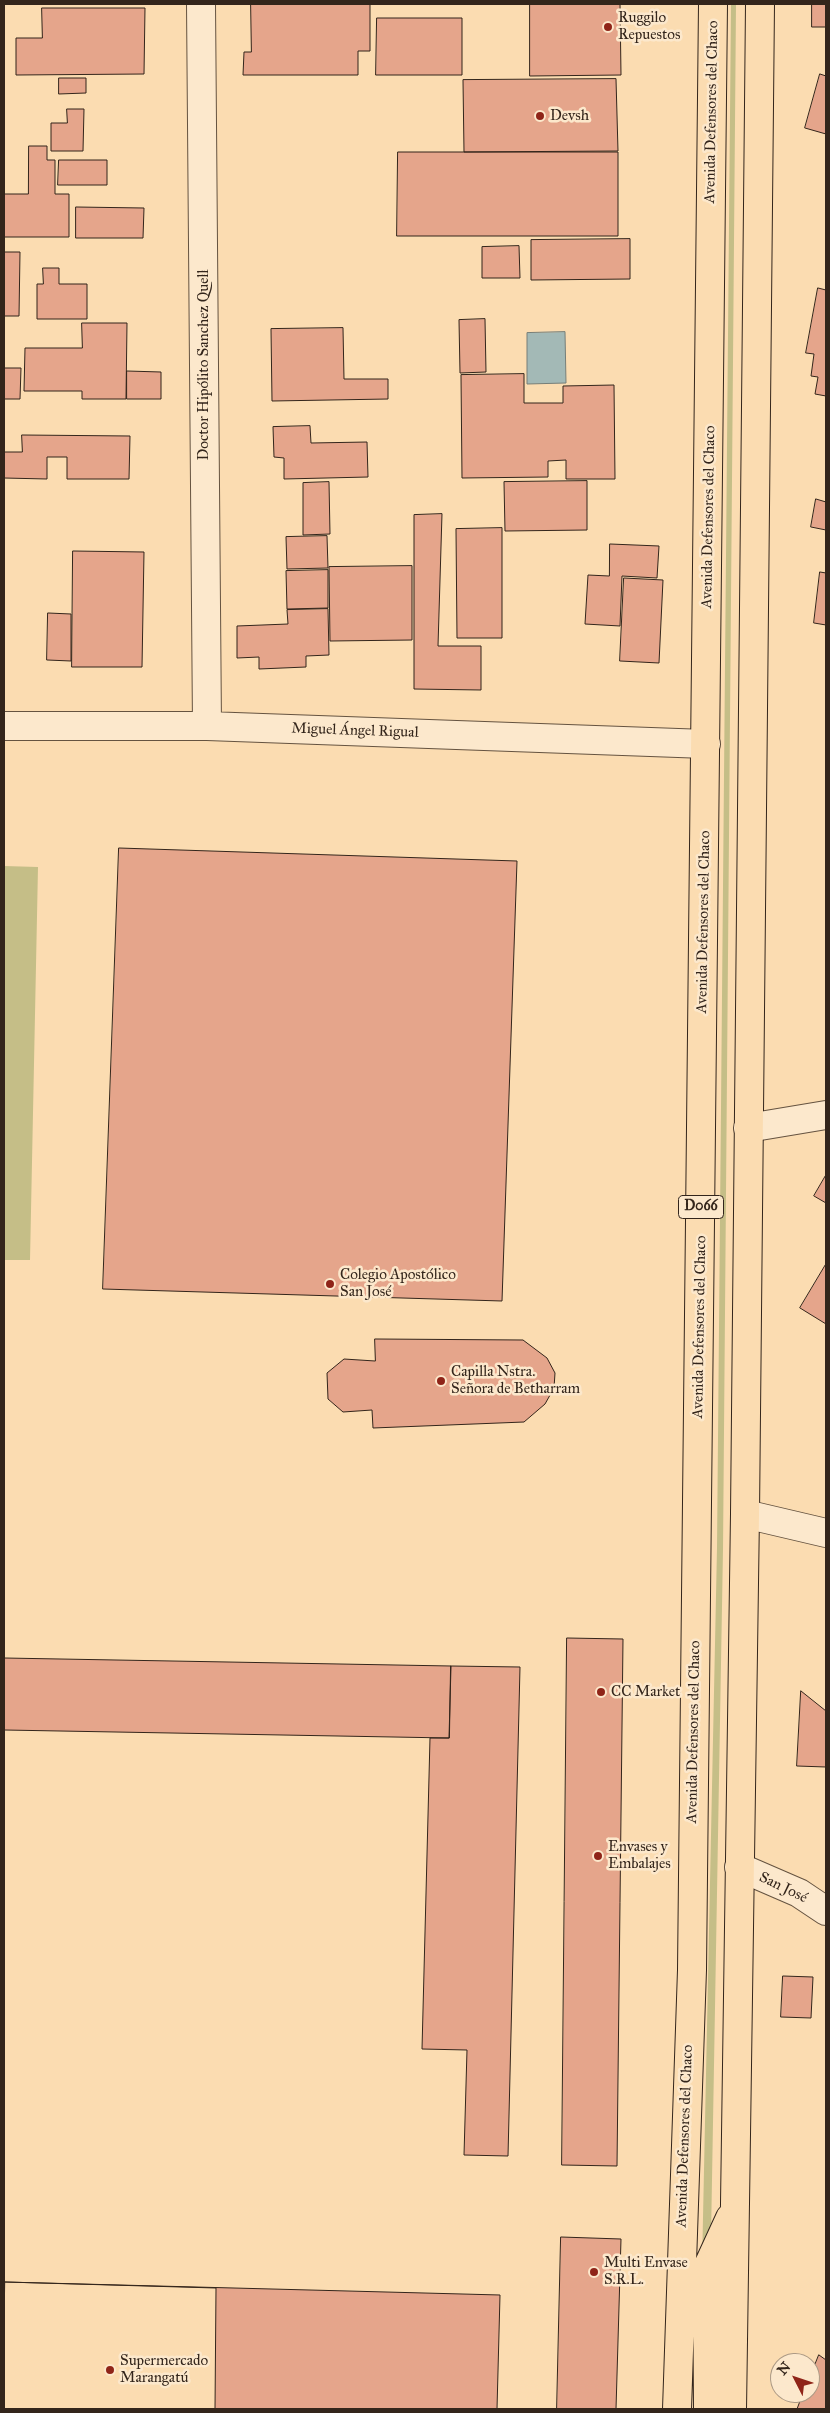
<!DOCTYPE html>
<meta charset="utf-8">
<style>
body{margin:0}
#map{position:relative;width:830px;height:2413px;overflow:hidden;background:#fbdcb1;font-family:"IM FELL Great Primer",serif}
canvas{display:block}
.frame{position:absolute;inset:0;border:5px solid #33251b;pointer-events:none}
.north{position:absolute;left:770px;top:2353px;width:50px;height:50px;box-sizing:border-box;background:#fce8cc;border:1px solid #ac9a85;border-radius:50%;rotate:311deg;font-size:14px;font-weight:700;line-height:20px;text-align:center;color:#33251b}
.north::after{content:'';display:block;margin:auto;width:18px;height:22px;background:#8f2418;clip-path:polygon(50% 0,100% 100%,50% 72%,0 100%)}
</style>
<div id="map">
<canvas width="830" height="2413"></canvas>
<div class="frame"></div>
<div class="north">N</div>
</div>
<script>
const ctx = document.querySelector('canvas').getContext('2d');
ctx.lineJoin = 'round';
function fill(path, color) { ctx.fillStyle = color; ctx.fill(path, 'evenodd'); }
function trace(path, color, width, dash) { ctx.strokeStyle = color; ctx.lineWidth = width; ctx.lineCap = dash ? 'butt' : 'round'; ctx.setLineDash(dash || []); ctx.stroke(path); }
function drawText(font, color, halo, rows, align = 'center') {
  ctx.font = font + ' "IM FELL Great Primer",serif'; ctx.lineWidth = 5; ctx.setLineDash([]); ctx.textBaseline = 'middle'; ctx.strokeStyle = halo; ctx.fillStyle = color; for (const [text, x, y, turn = 0] of rows) {
    ctx.save(); ctx.translate(x, y); ctx.rotate((+turn || 0) * Math.PI / 180); ctx.textAlign = isNaN(turn) ? turn : align; if (halo) ctx.strokeText(text, 0, 0); ctx.fillText(text, 0, 0); ctx.restore();
  }
}
fill(new Path2D(`
 M731 4H736L723 1549 708 2409H699L717 1548Z
 M4 866 38 867 30 1260H4Z`), '#c5be87');
const water = new Path2D(`
 M565 332 566 383 527 384V333Z`);
fill(water, '#a3b9b6');
trace(water, '#767e78', 1);
const building = new Path2D(`
 M251 4H370V51H358V75H243L244 52H251Z
 M530 4H620L621 75 530 76Z
 M812 4H826V27H812Z
 M42 8H145L144 74 16 75V38H42Z
 M377 18H462V75H376Z
 M820 74 826 76V134L805 128Z
 M59 78H86V93L59 94Z
 M616 79 618 151 464 152 463 80Z
 M67 109H84L83 151H51V123H67Z
 M29 146H47V160H55V194H69V237H4V194H28Z
 M398 152H618V236H397Z
 M59 160H107V185H58Z
 M76 207 144 208 143 238H76Z
 M630 239V279L531 280V240Z
 M519 246 520 278H482V247Z
 M4 252H20L19 316H4Z
 M43 268H59V284H87V319H37V284H43Z
 M818 288 826 290V396L815 394 818 377 811 376 814 354 806 353Z
 M485 319 486 372 460 373 459 320Z
 M82 323H127L126 399H82V391H24L25 348H82Z
 M343 328 344 379H388V399L272 401 271 329Z
 M4 368H21L20 399H4Z
 M127 371 161 372V399H127Z
 M524 374V403H563V386L614 385 615 479H566V460L548 461V477L462 478 461 375Z
 M310 426 311 443 367 442 368 477 284 479V458L274 457 273 427Z
 M22 435 130 436 129 479H67V457H47V479L4 478V452H22Z
 M587 481V530L505 531 504 482Z
 M329 482 330 534 303 535V483Z
 M816 499 826 502V530L811 527Z
 M442 514 438 646H481V690L414 689V515Z
 M502 528V638H457L456 529Z
 M327 536 328 568 287 569 286 537Z
 M610 544 659 546 657 578 622 576 620 626 585 624 588 575 609 576Z
 M73 551 144 552 142 667H72Z
 M412 566V640L330 641 329 567Z
 M328 570V608L287 609 286 571Z
 M820 572 826 573V625L814 623Z
 M624 578 663 580 659 663 620 661Z
 M328 609 329 655 306 656V667L259 669V657L237 658V626L288 624 287 610Z
 M48 613 71 614V661L47 660Z
 M119 848 517 861 502 1301 103 1289Z
 M826 1175V1203L814 1196Z
 M826 1264V1324L800 1308Z
 M375 1339 523 1340 547 1358 555 1373 554 1388 545 1404 524 1422 373 1428 372 1410 343 1412 328 1399 327 1373 344 1359 375 1361Z
 M567 1638 623 1639 617 2166 562 2165Z
 M4 1658 451 1666 449 1738 4 1730Z
 M451 1666 520 1667 508 2156 464 2155 467 2050 422 2049 430 1738H449Z
 M801 1691 826 1711V1767L797 1766Z
 M783 1976 813 1977 811 2018 781 2017Z
 M561 2237 621 2239 616 2409H557Z
 M5 2282 500 2295 497 2409H4Z
 M5 2282 216 2288 215 2409H4Z
 M819 2355 826 2360V2409H797L803 2393H810V2377Z`);
fill(building, '#e5a58b');
trace(building, '#33251b', 1);
const minor = new Path2D(`
 M201 4 207 726
 M4 726H207L706 744
 M748 1128 826 1115
 M745 1514 826 1533
 M739 1867 799 1893 826 1911`);
const highway = new Path2D(`
 M677 2409 692 1970 713 4
 M708 2409 707 2268 730 2218
 M732 2409 745 1514 760 4`);
trace(minor, '#655340', 30);
trace(highway, '#33251b', 30);
trace(minor, '#fce8cc', 28);
trace(highway, '#fbdcb1', 28);
for (const [x, y, r, color] of [
 [608,27,5,"#8f2418"],
 [540,116,5,"#8f2418"],
 [330,1284,5,"#8f2418"],
 [441,1381,5,"#8f2418"],
 [601,1692,5,"#8f2418"],
 [598,1856,5,"#8f2418"],
 [594,2272,5,"#8f2418"],
 [110,2370,5,"#8f2418"]
]) { const dot = new Path2D(); dot.arc(x, y, r, 0, 2 * Math.PI); ctx.fillStyle = color; ctx.fill(dot); trace(dot, '#fce8cc', 2); }
for (const [x, y, w] of [
 [701,1207,45]
]) { const box = new Path2D(); box.roundRect(x - w / 2, y - 11.5, w, 23, 4); ctx.fillStyle = '#fce8cc'; ctx.fill(box); trace(box, '#33251b', 1); }
drawText('bold 14px', '#33251b', null, [
 ["D066",701,1207]
]);
drawText('15px', '#33251b', '#fce8cc', [
 ["Ruggilo",618,18],
 ["Repuestos",618,35],
 ["Devsh",550,116],
 ["Colegio Apostólico",340,1275],
 ["San José",340,1292],
 ["Capilla Nstra.",451,1372],
 ["Señora de Betharram",451,1389],
 ["CC Market",611,1692],
 ["Envases y",608,1847],
 ["Embalajes",608,1864],
 ["Multi Envase",604,2263],
 ["S.R.L.",604,2280],
 ["Supermercado",120,2361],
 ["Marangatú",120,2378]
], 'left');
drawText('15px', '#33251b', '#fce8cc', [
 ["Avenida Defensores del Chaco",712,112,-89],
 ["Doctor Hipólito Sanchez Quell",204,365,-90],
 ["Avenida Defensores del Chaco",709,517,-89],
 ["Miguel Ángel Rigual",355,731,2],
 ["Avenida Defensores del Chaco",704,922,-89],
 ["Avenida Defensores del Chaco",700,1327,-89],
 ["Avenida Defensores del Chaco",694,1732,-89],
 ["San José",783,1888,26],
 ["Avenida Defensores del Chaco",685,2136,-88]
]);
</script>
